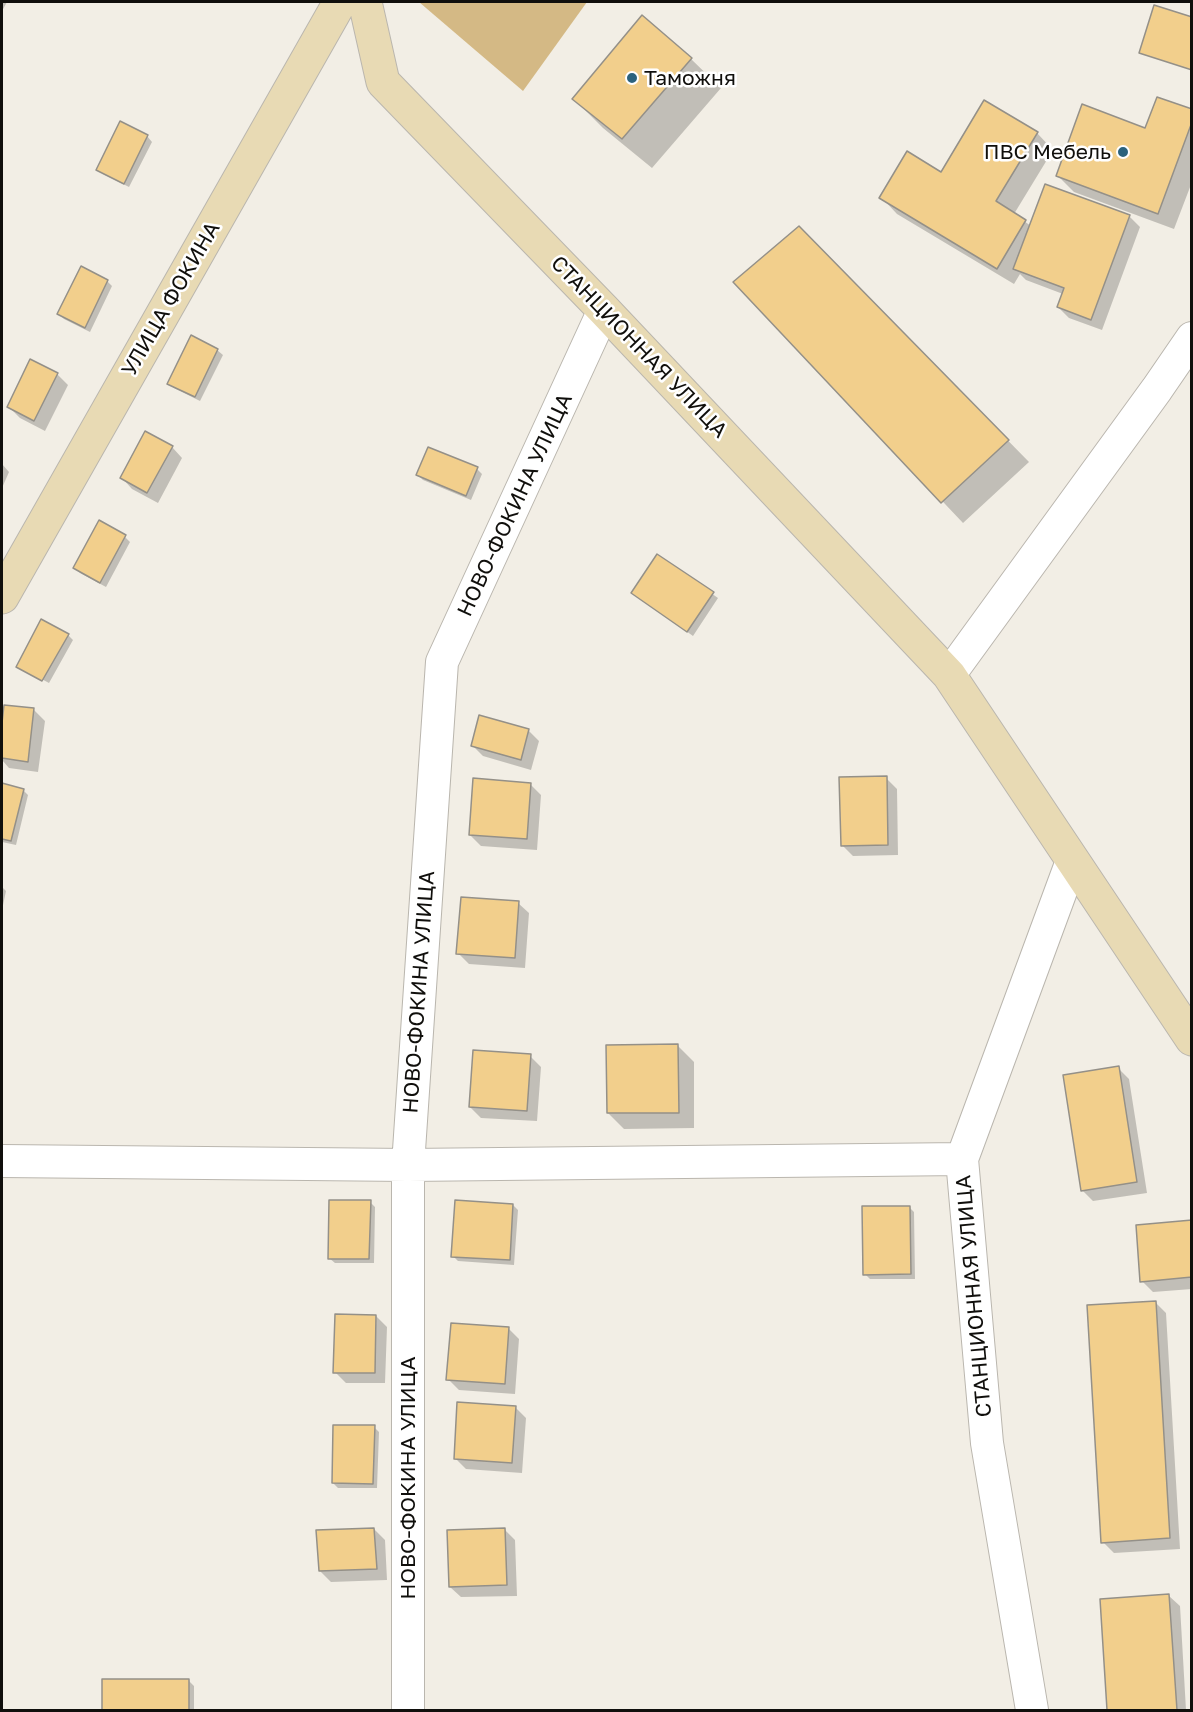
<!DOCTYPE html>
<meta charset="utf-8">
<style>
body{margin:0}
#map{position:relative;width:1193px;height:1712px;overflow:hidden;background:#f2eee5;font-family:"Golos Text",sans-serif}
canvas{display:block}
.frame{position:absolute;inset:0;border:3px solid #100f0c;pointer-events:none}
</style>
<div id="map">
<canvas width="1193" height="1712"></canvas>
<div class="frame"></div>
</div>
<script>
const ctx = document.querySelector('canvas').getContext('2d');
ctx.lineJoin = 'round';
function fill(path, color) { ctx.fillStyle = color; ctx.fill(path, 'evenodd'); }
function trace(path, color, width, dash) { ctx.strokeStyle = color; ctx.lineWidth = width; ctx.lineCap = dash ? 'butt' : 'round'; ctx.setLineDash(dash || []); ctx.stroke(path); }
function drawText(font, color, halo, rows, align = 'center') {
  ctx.font = font + ' "Golos Text",sans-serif'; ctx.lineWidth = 5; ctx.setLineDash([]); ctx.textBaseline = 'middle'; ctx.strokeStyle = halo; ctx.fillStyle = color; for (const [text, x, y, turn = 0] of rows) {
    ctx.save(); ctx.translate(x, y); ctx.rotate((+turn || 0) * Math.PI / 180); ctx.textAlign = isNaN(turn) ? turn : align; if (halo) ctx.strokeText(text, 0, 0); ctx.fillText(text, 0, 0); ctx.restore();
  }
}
fill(new Path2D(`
 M419 2H587L523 91Z`), '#d4b985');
fill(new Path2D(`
 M2 2H7L2 11Z
 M691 59 721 88 652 168 603 128 574 99Z
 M1192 111V182L1174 229 1074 192 1057 175 1146 130Z
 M1037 133 1053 150 1014 214 1031 226 1129 216 1140 227 1102 330 1069 318 1058 307 1063 294 1026 280 1020 274 1014 284 897 214 881 197Z
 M147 136 152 142 129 187 103 174 98 169Z
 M820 249 1029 462 963 523 735 282Z
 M107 281 112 286 90 332 64 319 59 314Z
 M192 337 217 350 223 355 200 401 174 388 169 383Z
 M57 374 68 385 45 431 20 418 9 407Z
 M172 447 182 458 158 503 132 489 122 478Z
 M2 464 9 472 2 488Z
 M477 469 482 474 471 500 423 480 418 475Z
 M125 537 130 542 106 587 80 573 75 567Z
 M658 556 718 598 693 636 633 593Z
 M68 635 73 640 49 683 21 668V670L18 666Z
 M5 706 34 710 45 721 38 772 9 768 2 760V735Z
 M528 730 539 741 531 770 483 756 473 746Z
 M886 778 897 789 898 855 853 856 842 845Z
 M530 784 541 795 537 850 481 846 470 835Z
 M2 785 23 790 28 795 16 845 2 842Z
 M2 887 6 891 2 910Z
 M518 903 529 913 525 968 469 964 458 953Z
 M678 1046 694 1062V1128L624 1129 608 1113Z
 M530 1056 541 1067 537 1121 481 1118 470 1107Z
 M1118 1068 1129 1079 1147 1193 1093 1201 1082 1190Z
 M370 1202 375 1207 374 1263H335L329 1258Z
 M513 1205 518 1210 514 1265 458 1261 453 1256Z
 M909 1207 914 1212 915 1279H870L865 1274Z
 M1192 1221V1289L1153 1292 1142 1281Z
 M1155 1302 1166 1313 1180 1549 1114 1553 1103 1542Z
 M376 1316 387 1327 385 1383H346L335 1372Z
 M508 1328 519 1339 515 1394 459 1390 448 1379Z
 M515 1407 526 1418 522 1473 466 1469 455 1458Z
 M374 1427 379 1432 377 1488H338L333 1483Z
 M374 1529 385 1540 387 1580 331 1582 320 1571Z
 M505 1530 515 1540 517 1596 461 1597 450 1587Z
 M1169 1596 1180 1606 1186 1710H1109L1102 1600Z
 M104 1681H189L194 1686V1710H103Z`), '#0003');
const building = new Path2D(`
 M1154 5 1192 17V70L1139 53Z
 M642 15 692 58 622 139 572 99Z
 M1157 97 1192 109V122L1158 214 1056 176 1082 104 1145 128Z
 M984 100 1038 132 996 201 1026 220 997 269 879 198 907 151 941 172Z
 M120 121 148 135 124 184 96 170Z
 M1045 184 1130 215 1091 320 1057 307 1064 288 1013 269Z
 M799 226 1009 440 941 503 733 282Z
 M81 266 108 280 85 328 57 314Z
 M191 335 218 349 195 397 167 384Z
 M30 359 58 373 34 421 7 407Z
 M145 431 173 446 147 493 120 478Z
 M428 447 478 467 466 496 416 475Z
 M99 520 126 535 100 583 73 568Z
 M657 554 714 592 687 632 631 593Z
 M41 619 69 634 42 681 16 667Z
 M4 705 34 708 28 762 2 758V723Z
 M479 715 529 729 521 760 471 746Z
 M887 776 888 845 841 846 839 777Z
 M473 778 531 783 527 839 469 835Z
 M2 783 24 789 11 841 2 839Z
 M461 897 519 901 515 958 456 954Z
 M678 1044 679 1113H607L606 1045Z
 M473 1050 531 1054 527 1111 469 1107Z
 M1119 1066 1137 1182 1081 1191 1063 1075Z
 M329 1200H371L369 1259H328Z
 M455 1200 513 1204 510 1260 451 1257Z
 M862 1206H910L911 1274 863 1275Z
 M1192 1220V1277L1140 1282 1136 1225Z
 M1156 1301 1170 1538 1101 1543 1087 1305Z
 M335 1314 376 1315 375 1373H333Z
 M451 1323 509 1327 505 1384 446 1380Z
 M457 1402 516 1406 512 1463 454 1459Z
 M333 1425H375L373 1484 332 1483Z
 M374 1528 377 1569 319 1571 316 1530Z
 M505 1528 507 1585 449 1587 447 1530Z
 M1169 1594 1177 1710H1107L1100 1599Z
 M102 1679H189V1710H102Z`);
fill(building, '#f2cf8c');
trace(building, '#949088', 1.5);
const street = new Path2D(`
 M949 675 1157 389 1192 338
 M2 1161 408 1165 962 1159
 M408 1710V1165L442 662 604 310
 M1032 1710 987 1443 962 1159 1072 861`);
const secondary = new Path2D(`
 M365 2 383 82 604 310 949 675 1192 1039
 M2 597 340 2`);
trace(street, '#bab6ae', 34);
trace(secondary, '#bab6ae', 35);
trace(street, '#fff', 32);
trace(secondary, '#e8dab4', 33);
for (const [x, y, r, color] of [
 [632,78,6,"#2b627d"],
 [1123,152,6,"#2b627d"]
]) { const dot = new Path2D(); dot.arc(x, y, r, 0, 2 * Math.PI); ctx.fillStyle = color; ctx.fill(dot); trace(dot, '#fff', 2); }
drawText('21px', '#100f0c', '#fff', [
 ["Таможня",644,78],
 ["ПВС Мебель",1111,152,"right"]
], 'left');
drawText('21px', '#100f0c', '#fff', [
 ["УЛИЦА ФОКИНА",171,299,-60],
 ["СТАНЦИОННАЯ УЛИЦА",639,347,46],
 ["НОВО-ФОКИНА УЛИЦА",515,505,-65],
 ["НОВО-ФОКИНА УЛИЦА",419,992,-86],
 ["СТАНЦИОННАЯ УЛИЦА",974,1296,-95],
 ["НОВО-ФОКИНА УЛИЦА",408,1478,-90]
]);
</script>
